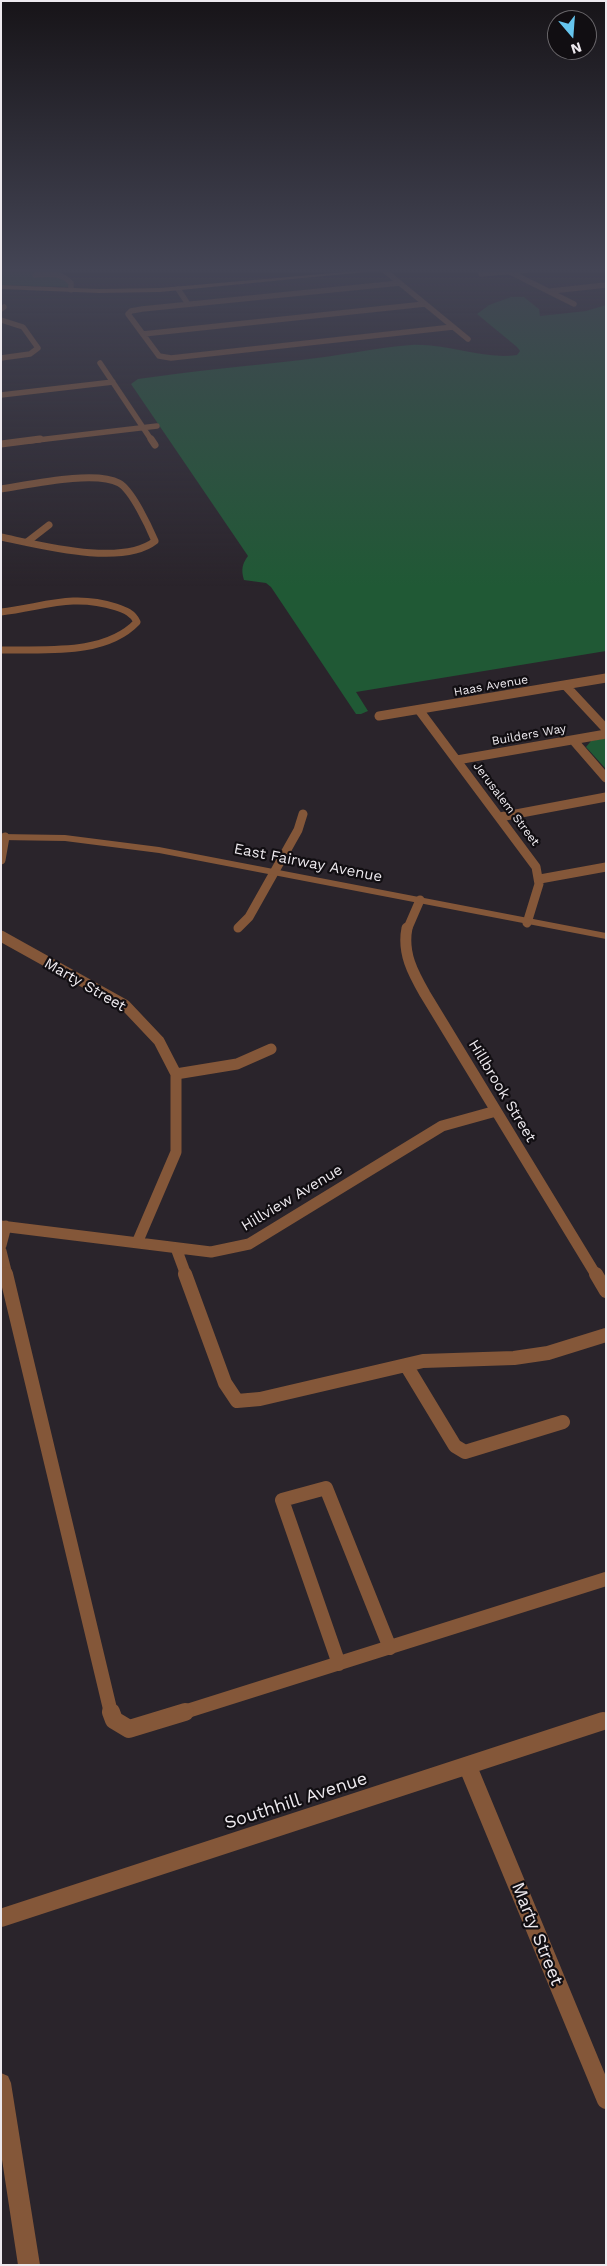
<!DOCTYPE html>
<style>
body{margin:0}
#map{position:relative;width:607px;height:2266px;overflow:hidden;background:#2a242b;font-family:"Work Sans",sans-serif}
canvas{display:block}
.frame{position:absolute;inset:0;border:2px solid #ede9ee;pointer-events:none}
.north{position:absolute;left:547px;top:10px;width:50px;height:50px;box-sizing:border-box;background:#110e12;border:1px solid #69666a;border-radius:50%;rotate:162deg;font-size:14px;font-weight:700;line-height:20px;text-align:center;color:#ede9ee}
.north::after{content:'';display:block;margin:auto;width:18px;height:22px;background:#65c5ee;clip-path:polygon(50% 0,100% 100%,50% 72%,0 100%)}
</style>
<div id="map">
<canvas width="607" height="2266"></canvas>
<div class="frame"></div>
<div class="north">N</div>
</div>
<script>
const ctx = document.querySelector('canvas').getContext('2d');
ctx.lineJoin = 'round';
function fill(path, color) { ctx.fillStyle = color; ctx.fill(path, 'evenodd'); }
function trace(path, color, width, dash) { ctx.strokeStyle = color; ctx.lineWidth = width; ctx.lineCap = dash ? 'butt' : 'round'; ctx.setLineDash(dash || []); ctx.stroke(path); }
function drawText(font, color, halo, rows, align = 'center') {
  ctx.font = font + ' "Work Sans",sans-serif'; ctx.lineWidth = 4.5; ctx.setLineDash([]); ctx.textBaseline = 'middle'; ctx.strokeStyle = halo; ctx.fillStyle = color; for (const [text, x, y, turn = 0] of rows) {
    ctx.save(); ctx.translate(x, y); ctx.rotate((+turn || 0) * Math.PI / 180); ctx.textAlign = isNaN(turn) ? turn : align; if (halo) ctx.strokeText(text, 0, 0); ctx.fillText(text, 0, 0); ctx.restore();
  }
}
fill(new Path2D(`
 M1 270H61L70 287 1 285Z
 M511 297H524L539 309 540 316 586 311 606 305V651L356 692 368 711 361 714H356L271 587 266 583 244 580C241 570 242 564 248 556L131 384 138 379C193 371 247 366 301 360 338 356 374 348 411 345 448 343 481 360 517 355L520 351 517 347 477 314 489 305Z
 M606 738V769L586 747 591 741Z`), '#205935');
trace(new Path2D(`
 M384 270 468 339
 M506 270 574 304
 M481 274 527 270
 M35 275C48 274 62 272 71 283V290
 M400 283 142 309 131 311 128 314 159 356 171 358 453 327
 M178 289 188 304
 M551 291 606 285
 M1 309 4 307
 M1 320 23 327 38 348 30 354 1 358
 M143 334 425 304
 M100 363 152 441
 M1 395 113 382
 M29 441 157 426`), '#845739', 5.5);
trace(new Path2D(`
 M151 439 155 445
 M1 444 40 439
 M1 489C28 485 95 470 119 483 132 490 149 527 155 541 122 567 40 545 1 537
 M27 542 49 525
 M1 612C44 607 72 593 116 607 125 610 133 613 137 622 105 656 44 649 1 650`), '#845739', 7);
trace(new Path2D(`
 M565 685 606 729
 M419 710 536 867 539 884 527 923
 M379 716 606 678
 M573 740 606 778
 M457 760 606 734
 M500 817 606 797
 M1 860 5 837
 M540 879 606 867
 M238 928 249 917 298 830 303 814
 M407 930 420 900`), '#845739', 9);
trace(new Path2D(`
 M407 928C402 953 413 973 425 994L596 1275
 M1 936 125 1005 159 1041 176 1074V1152L137 1243
 M176 1074 237 1064 271 1049
 M1 1226 211 1252 249 1244 442 1126 496 1111
 M1 1245 6 1226
 M176 1248 186 1275
 M1 1251 7 1275`), '#845739', 11);
trace(new Path2D(`
 M6 1274 111 1713
 M185 1274 225 1383 237 1401 260 1399 423 1361 514 1358 548 1353 606 1335
 M596 1274 606 1291
 M406 1365 455 1446 465 1452 563 1422
 M339 1664 282 1500 326 1488 390 1648
 M181 1713 606 1579`), '#845739', 14);
trace(new Path2D(`
 M111 1712 114 1720 129 1729 185 1712
 M468 1767 606 2100
 M1 1918 603 1721`), '#845739', 18);
fill(new Path2D(`
 M1 834 65 835 159 847 606 933V939L159 853 65 841 1 840Z
 M1 2073 8 2076 11 2083 40 2265H18L1 2153Z`), '#845739');
fill(new Path2D(`
 M369 270H386L160 292 99 293 1 289V285L99 289 160 288Z`), '#b8723f');
const sky = ctx.createLinearGradient(0, 0, 0, 587);
sky.addColorStop(0, '#171418');
sky.addColorStop(0.46, '#444555');
sky.addColorStop(1, '#44455500');
ctx.fillStyle = sky;
ctx.fillRect(0, 0, 607, 587);
drawText('12px', '#ede9ee', '#110e12', [
 ["Haas Avenue",491,686,-10],
 ["Builders Way",529,735,-10],
 ["Jerusalem Street",506,804,53]
]);
drawText('15px', '#ede9ee', '#110e12', [
 ["East Fairway Avenue",308,863,11],
 ["Marty Street",85,985,30],
 ["Hillbrook Street",502,1091,59],
 ["Hillview Avenue",292,1198,-31]
]);
drawText('18px', '#ede9ee', '#110e12', [
 ["Southhill Avenue",296,1801,-18],
 ["Marty Street",537,1934,68]
]);
</script>
